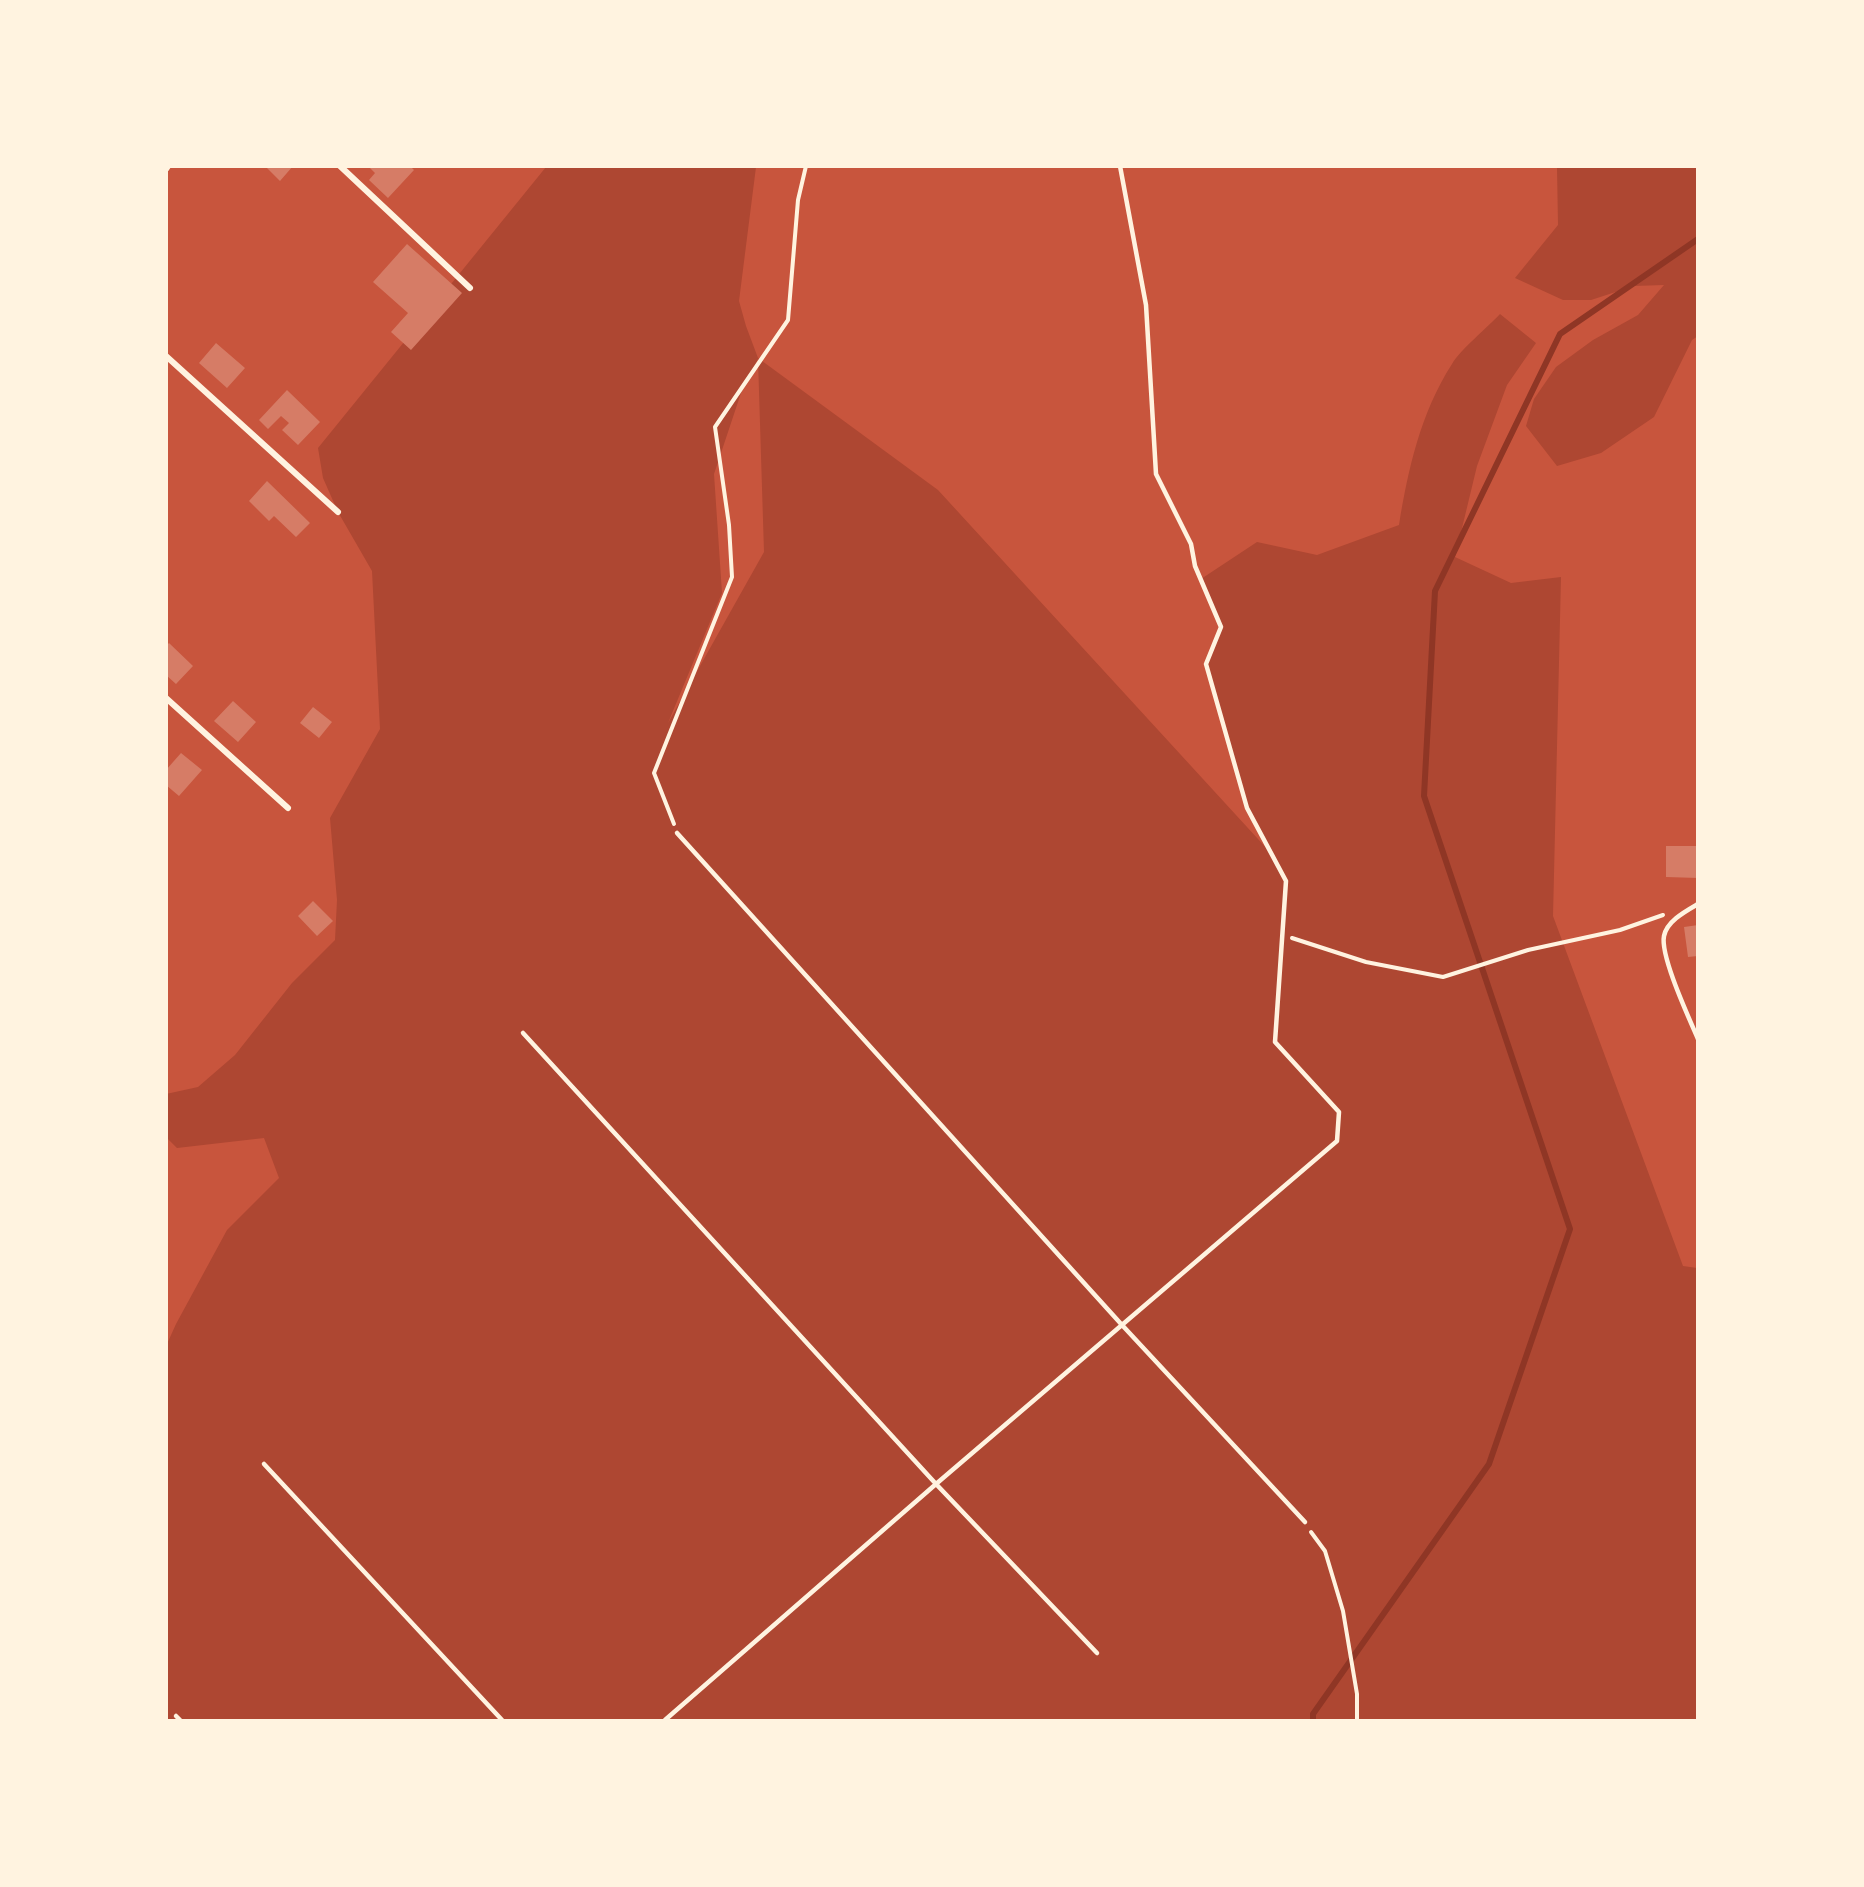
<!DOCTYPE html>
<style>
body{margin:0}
#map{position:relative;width:1864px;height:1887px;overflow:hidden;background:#c8553d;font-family:"Noto Sans",sans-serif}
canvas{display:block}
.frame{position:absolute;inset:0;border:168px solid #fff3e0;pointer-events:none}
</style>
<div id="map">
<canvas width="1864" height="1887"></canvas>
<div class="frame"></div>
</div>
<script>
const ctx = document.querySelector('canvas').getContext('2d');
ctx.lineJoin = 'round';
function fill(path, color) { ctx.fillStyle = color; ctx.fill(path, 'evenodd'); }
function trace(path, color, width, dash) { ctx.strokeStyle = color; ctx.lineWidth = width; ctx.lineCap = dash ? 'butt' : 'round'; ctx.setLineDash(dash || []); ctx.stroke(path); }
fill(new Path2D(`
 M546 167H756L739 301 746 326 758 358 938 490 1269 851 1247 808 1206 664 1221 627 1201 579 1257 542 1317 555 1399 525C1408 469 1421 412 1452 364 1461 349 1487 328 1500 314L1536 343 1507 385 1477 466 1455 557 1511 583 1561 577 1553 916 1683 1266 1697 1268V1720H167V1344L176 1324 227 1230 279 1178 264 1138 177 1148 167 1138 166 1094 198 1087 235 1055 292 983 335 940 337 900 330 818 380 729 372 571 338 512 323 478 318 448ZM758 359 764 552 668 723 722 593 714 474 741 393Z
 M1557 167H1697L1698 336 1692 340 1654 417 1601 453 1557 466 1526 426 1534 399 1556 367 1593 340 1638 315 1664 285 1634 286 1591 300H1563L1515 278 1558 225Z`), '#ae4732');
trace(new Path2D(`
 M1313 1720V1714L1489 1464 1570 1229 1424 796 1435 591 1560 334 1698 239`), '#8f3625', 6);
fill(new Path2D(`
 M265 166H293L280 181Z
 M368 166H410L414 170 388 198 369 180 375 173Z
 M407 244 462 293 411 350 391 332 408 313 373 282Z
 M216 343 245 368 227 388 199 363Z
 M287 390 320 422 298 445 282 430 289 423 281 416 268 429 259 420Z
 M267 481 310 523 296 537 274 516 269 521 249 501Z
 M169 643 193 666 176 684 166 675V646Z
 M233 701 256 722 238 742 214 721Z
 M313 707 332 722 319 738 300 723Z
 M181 753 202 770 179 796 166 785V770Z
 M1666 846H1698V878L1666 877Z
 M313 901 333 921 317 936 298 916Z
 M1698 925V956L1688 957 1684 927Z`), '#d67c66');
trace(new Path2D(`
 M674 824 654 773 732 577 729 525 715 427 788 320 798 200 806 166
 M1292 938 1366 962 1443 977 1528 950 1620 930 1663 915
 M1311 1532 1325 1551 1343 1611 1357 1694V1720`), '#fff3e0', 4);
trace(new Path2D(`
 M677 833 1122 1325 1305 1522
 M1698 904C1686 911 1667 921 1664 936 1660 956 1689 1018 1698 1039
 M523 1033 936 1484 1097 1653
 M264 1464 502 1720
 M176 1716 180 1720
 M665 1720 936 1484 1337 1141 1339 1112 1275 1042 1286 881 1247 808 1206 664 1221 627 1195 566 1191 544 1156 474 1146 305 1120 166`), '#fff3e0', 4.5);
trace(new Path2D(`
 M340 166 470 288
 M166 169 168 166
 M166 356 338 512
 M166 698 288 808`), '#fff3e0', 6);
</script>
